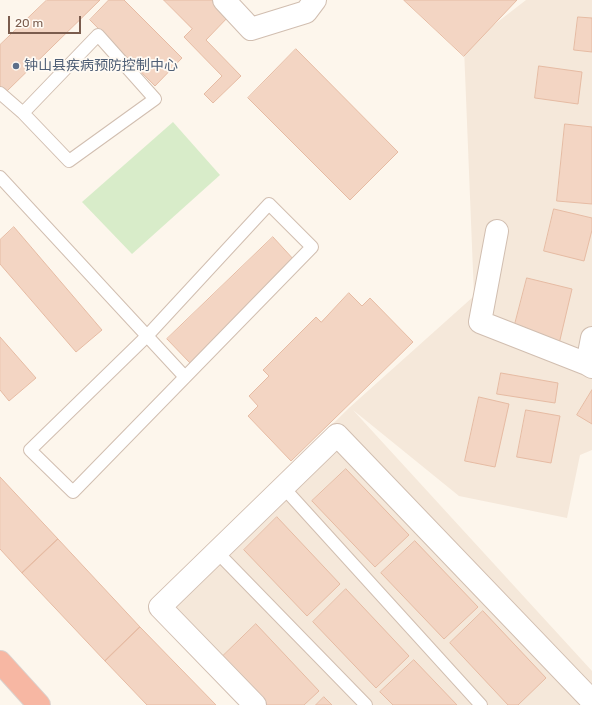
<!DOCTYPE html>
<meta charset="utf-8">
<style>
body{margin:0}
#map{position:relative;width:592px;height:705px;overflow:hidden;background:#fdf6ec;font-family:Rubik,sans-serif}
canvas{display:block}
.scale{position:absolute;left:8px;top:16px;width:73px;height:18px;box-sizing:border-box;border:2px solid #7a5c4d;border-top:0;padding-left:5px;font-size:12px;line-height:14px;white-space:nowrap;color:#7a5c4d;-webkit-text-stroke:3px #fffaf3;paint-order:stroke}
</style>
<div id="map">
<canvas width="592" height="705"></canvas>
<div class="scale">20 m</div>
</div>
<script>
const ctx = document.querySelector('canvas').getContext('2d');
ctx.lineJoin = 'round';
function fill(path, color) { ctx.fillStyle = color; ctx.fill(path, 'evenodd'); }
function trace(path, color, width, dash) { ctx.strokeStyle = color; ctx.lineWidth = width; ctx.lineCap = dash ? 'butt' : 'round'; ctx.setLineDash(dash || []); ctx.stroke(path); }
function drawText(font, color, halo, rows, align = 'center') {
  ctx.font = font + ' Rubik,"Noto Sans SC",sans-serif'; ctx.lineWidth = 3.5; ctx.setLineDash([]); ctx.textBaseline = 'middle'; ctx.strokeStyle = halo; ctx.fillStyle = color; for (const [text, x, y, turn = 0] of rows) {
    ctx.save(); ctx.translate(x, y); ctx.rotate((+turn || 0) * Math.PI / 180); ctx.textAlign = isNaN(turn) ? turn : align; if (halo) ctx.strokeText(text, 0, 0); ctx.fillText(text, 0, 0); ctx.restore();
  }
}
fill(new Path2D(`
 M526 0H592V450L580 455 567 518 459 496 353 410 592 671V705H240L149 604 350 407 474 296 464 48Z`), '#f5e8da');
fill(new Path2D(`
 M173 122 220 175 132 254 82 202Z`), '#d8ecc9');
const building = new Path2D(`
 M47 0H100L6 92 0 86V45Z
 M109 0H124L182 58 155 86 90 20Z
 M164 0H216L230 15 206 40 241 76 213 103 204 94 222 76 184 37 192 29Z
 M404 0H517L464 56Z
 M578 17 592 18V52L574 50Z
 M296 49 398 152 350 200 248 98Z
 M539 66 582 72 578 104 535 98Z
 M565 124 592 127V204L557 201Z
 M554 209 592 218V230L584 261 544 251Z
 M14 227 102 330 76 352 0 264V240Z
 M273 237 295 261 190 363 167 339Z
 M527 278 572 289 559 344 513 332Z
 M349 293 362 306 370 298 413 342 291 461 248 416 258 406 249 396 269 376 263 370 316 317 321 322Z
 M0 337 36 378 9 401 0 390Z
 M501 373 558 383 555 403 497 394Z
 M592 390V424L577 415Z
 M479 397 509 404 495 467 465 461Z
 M526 410 560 416 551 463 517 457Z
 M346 469 409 535 375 567 312 501Z
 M0 477 58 539 22 573 0 549Z
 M277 517 340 584 307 616 244 550Z
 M58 539 140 627 105 661 22 573Z
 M415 541 478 607 444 639 381 573Z
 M346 589 409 656 376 688 313 622Z
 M483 611 546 678 518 705H508L450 643Z
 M256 624 319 691 304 705H267L222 657Z
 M140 627 216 705H147L105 661Z
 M414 660 457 705H393L380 692Z
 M324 697 332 705H316Z`);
fill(building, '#f3d5c3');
trace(building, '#e6bba3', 1);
const lane = new Path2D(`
 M0 93 23 113 69 161 155 99 98 35 23 113
 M0 177 185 377
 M269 204 312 247 73 492 30 450 147 336Z
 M283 487 481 705
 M217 552 366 705`);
const street = new Path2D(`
 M224 0 251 29 306 12 315 0
 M497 231 480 322 587 364
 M592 338 587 364 592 367
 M255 705 160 607 337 435 592 701`);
const highway = new Path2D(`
 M0 662 39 705`);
trace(lane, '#d1beb0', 14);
trace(street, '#d1beb0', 24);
trace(highway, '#dad1cd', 24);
trace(lane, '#fff', 12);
trace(street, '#fff', 22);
trace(highway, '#f7b7a3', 22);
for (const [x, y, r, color] of [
 [16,66,4,"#5c6f8a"]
]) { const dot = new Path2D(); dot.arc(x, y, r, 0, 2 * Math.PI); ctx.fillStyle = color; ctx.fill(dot); trace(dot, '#fffaf3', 1.5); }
drawText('14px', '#4e5e75', '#fffaf3', [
 ["钟山县疾病预防控制中心",24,66]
], 'left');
</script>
